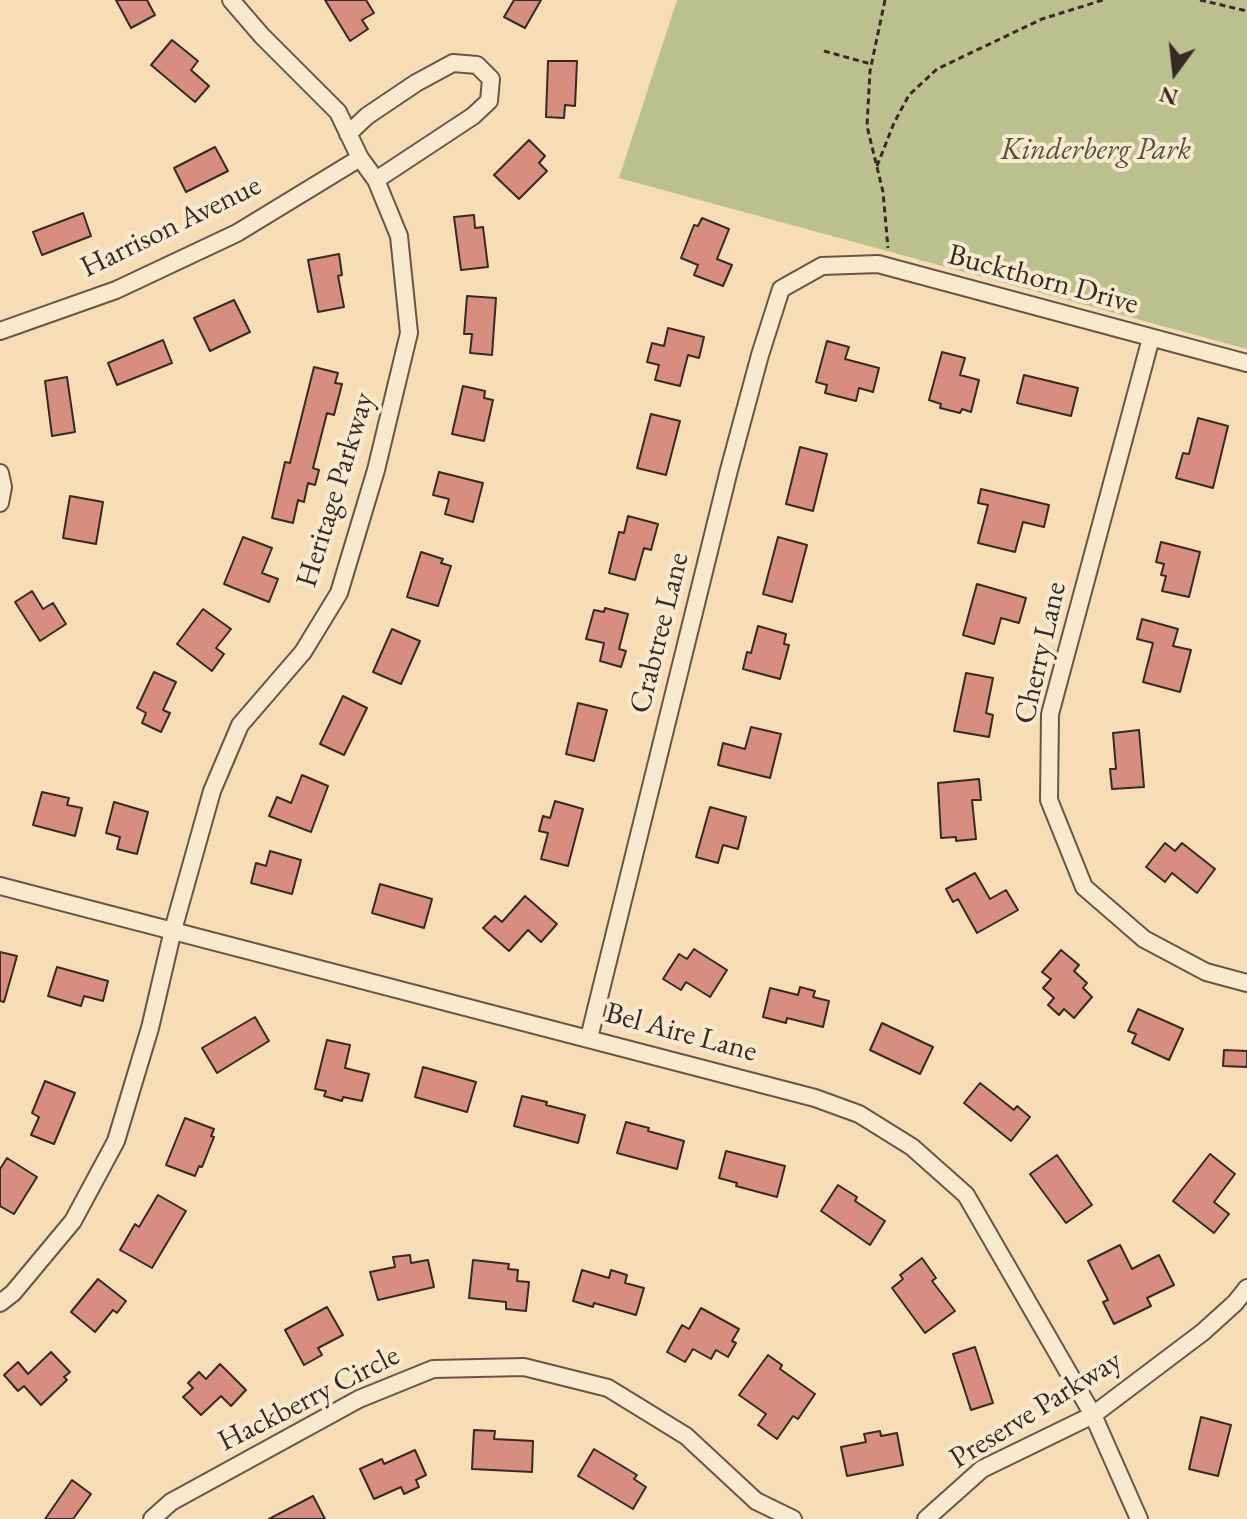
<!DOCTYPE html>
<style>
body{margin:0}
#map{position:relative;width:1247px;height:1519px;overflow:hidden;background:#f6ddb5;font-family:"EB Garamond",serif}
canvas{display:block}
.north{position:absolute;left:1135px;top:32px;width:80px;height:80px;-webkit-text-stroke:6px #f9e9cf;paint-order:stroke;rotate:195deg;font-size:22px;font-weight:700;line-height:32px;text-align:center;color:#372923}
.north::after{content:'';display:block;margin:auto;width:28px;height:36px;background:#372923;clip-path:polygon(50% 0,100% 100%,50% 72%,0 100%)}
</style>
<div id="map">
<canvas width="1247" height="1519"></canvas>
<div class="north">N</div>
</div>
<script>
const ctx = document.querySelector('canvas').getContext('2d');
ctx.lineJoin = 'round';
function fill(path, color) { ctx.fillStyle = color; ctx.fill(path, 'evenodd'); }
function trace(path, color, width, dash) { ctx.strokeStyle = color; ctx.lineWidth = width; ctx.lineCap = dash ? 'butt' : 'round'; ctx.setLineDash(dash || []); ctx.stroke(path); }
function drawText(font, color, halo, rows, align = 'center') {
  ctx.font = font + ' "EB Garamond",serif'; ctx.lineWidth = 8; ctx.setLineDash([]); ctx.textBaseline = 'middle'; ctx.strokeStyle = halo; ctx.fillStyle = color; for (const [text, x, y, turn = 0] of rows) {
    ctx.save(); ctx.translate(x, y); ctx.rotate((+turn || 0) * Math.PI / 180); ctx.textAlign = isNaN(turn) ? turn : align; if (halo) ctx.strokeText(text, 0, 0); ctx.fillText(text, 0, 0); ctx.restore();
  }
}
fill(new Path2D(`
 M677 0H1247V349L619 178Z`), '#bbc18e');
const building = new Path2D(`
 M116 0H147L155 15 131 28Z
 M325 0H366L374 13 362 20 368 29 350 41Z
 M514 0H541L525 28 504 17Z
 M172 40 198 61 191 70 209 86 195 102 151 65Z
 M548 61H577L575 106 565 105 564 118 546 117Z
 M529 140 545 156 539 163 547 171 519 199 494 175Z
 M215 147 228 171 186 192 174 168Z
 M83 213 91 236 42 255 33 232Z
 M474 215 475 228 483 227 488 267 461 270 454 217Z
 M702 218 729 229 717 259 732 265 723 286 694 275 698 265 681 258 694 225 698 226Z
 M339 254 342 275 338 276 344 307 318 312 308 260Z
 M467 296 496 298 492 355 470 353 472 334H464Z
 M234 300 250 332 210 351 194 318Z
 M668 328 704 337 699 358 688 355 680 386 655 380 659 365 647 362 652 343 664 346Z
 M163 340 172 363 117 385 108 363Z
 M827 341 849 347 845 359 879 368 873 392 859 388 856 401 825 393 827 385 816 382Z
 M942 352 965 358 960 375 979 380 971 412 962 409 960 413 940 408 941 404 929 400Z
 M314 367 338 373 335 383 342 384 334 415 327 413 313 468 319 470 315 485 308 483 304 502 298 500 293 523 272 518 285 462 290 463Z
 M1024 375 1078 388 1071 416 1017 403Z
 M67 377 75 432 52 436 45 381Z
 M463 386 485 391 484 398 493 400 484 441 452 434Z
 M651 414 680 421 666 475 637 468Z
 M1198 418 1228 426 1213 488 1176 478 1183 453 1189 454Z
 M800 447 827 454 813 511 786 504Z
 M439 472 483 483 473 522 445 514 449 499 433 495Z
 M981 489 1049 505 1044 527 1023 522 1015 552 978 543 988 505 978 503Z
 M70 496 103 502 96 544 63 538Z
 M628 516 658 524 651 550 644 548 635 580 609 573 619 532 624 533Z
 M243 537 272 548 262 573 278 579 269 602 224 584Z
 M778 537 807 545 792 602 763 594Z
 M1161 542 1200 552 1189 597 1162 591 1166 576 1161 575 1164 564 1156 562Z
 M421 552 443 559 441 563 451 566 438 606 407 597Z
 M977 584 1026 598 1019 623 1001 618 994 644 963 635Z
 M32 591 43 609 53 603 66 624 40 641 15 602Z
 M605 608 628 614 619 649 626 651 621 667 600 661 604 643 586 639 594 610 604 612Z
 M203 609 231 629 216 648 224 654 212 671 177 644Z
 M1142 619 1178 629 1173 646 1191 650 1180 692 1143 682 1153 643 1137 639Z
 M758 626 786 634 784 644 789 645 780 679 743 669 747 652 751 653Z
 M392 629 420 641 401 684 373 672Z
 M154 672 176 682 163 710 170 713 161 732 142 723 146 713 137 708Z
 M966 673 993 678 986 713 993 715 989 737 954 731Z
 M343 696 367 708 344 755 320 744Z
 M578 703 607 710 594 761 566 754Z
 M751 727 781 734 770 778 718 765 723 743 745 749Z
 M1139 730 1144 787 1112 789 1110 769H1116L1113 733Z
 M302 775 328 786 311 832 269 816 277 797 291 803Z
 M979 779 981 800H972L976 839 956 841V837L941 838 938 783Z
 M42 792 69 798 67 805 82 808 75 836 33 825Z
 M555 801 583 809 568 866 541 859 548 833 539 831 543 816 550 818Z
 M114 802 148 812 137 854 117 849 120 837 106 833Z
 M710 807 746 817 738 849 723 845 718 863 696 857Z
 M1165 843 1175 851 1182 843 1215 869 1197 893 1172 873 1165 882 1146 867Z
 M270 851 301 860 292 894 251 883 256 863 266 866Z
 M975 873 990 899 1006 890 1018 910 977 933 958 899 953 902 946 889Z
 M380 884 432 899 424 928 372 913Z
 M525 896 557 924 541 942 528 930 509 951 483 928 495 916 502 922Z
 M694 949 727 970 710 997 686 982 681 990 663 979 679 954 687 959Z
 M1061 950 1079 965 1074 971 1087 983 1083 988 1092 997 1074 1018 1064 1009 1059 1015 1048 1005 1054 998 1043 988 1051 979 1042 972Z
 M0 952 17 956 4 1002 0 1001Z
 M57 967 108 981 103 1001 84 996 81 1006 48 996Z
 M800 987 815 991 813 997 829 1001 823 1027 787 1018 786 1023 763 1017 770 988 798 995Z
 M1138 1009 1183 1029 1169 1060 1132 1043 1136 1034 1128 1031Z
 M255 1017 269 1041 217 1073 202 1048Z
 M882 1023 933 1047 920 1074 870 1050Z
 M327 1040 350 1045 345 1068 369 1074 362 1101 343 1097 342 1101 324 1096 326 1091 315 1089Z
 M1224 1050 1247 1051V1067L1223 1066Z
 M423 1067 476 1082 467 1112 415 1097Z
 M45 1081 75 1093 54 1144 31 1135 39 1117 32 1113Z
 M980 1083 1014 1110 1017 1106 1030 1117 1011 1141 964 1103Z
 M522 1096 547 1102 546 1105 585 1115 578 1143 514 1126Z
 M185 1118 214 1129 211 1136 214 1137 202 1167 199 1166 195 1176 166 1165Z
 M626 1122 649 1128 648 1131 684 1141 677 1169 617 1153Z
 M726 1151 785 1166 777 1197 736 1186 737 1183 719 1178Z
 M1210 1154 1235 1174 1214 1202 1229 1214 1214 1233 1173 1201Z
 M1057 1155 1092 1205 1066 1223 1030 1174Z
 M7 1158 37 1177 14 1214 0 1206V1169Z
 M838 1185 857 1197 855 1201 885 1221 870 1245 821 1211Z
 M158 1195 186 1211 152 1268 120 1250 135 1224 139 1227Z
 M1120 1245 1132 1269 1159 1255 1174 1285 1147 1298 1151 1306 1114 1324 1103 1302 1108 1300 1088 1261Z
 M410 1255 411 1263 428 1260 434 1287 378 1300 370 1272 395 1267 393 1257Z
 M922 1258 936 1278 932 1281 955 1311 925 1333 892 1288 903 1279 900 1275Z
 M473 1260 509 1264 508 1269 518 1270 517 1281 529 1282 526 1311 506 1309V1302L469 1298Z
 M582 1270 609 1278 611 1270 627 1275 625 1283 644 1288 636 1315 594 1303 593 1307 573 1301Z
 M98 1279 126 1301 117 1313 113 1310 95 1332 71 1312Z
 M327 1307 343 1335 318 1348 322 1355 304 1365 285 1330Z
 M701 1308 739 1329 732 1341 736 1343 728 1357 716 1350 711 1359 693 1349 685 1362 667 1352 682 1325 689 1329Z
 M975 1347 993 1403 971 1410 953 1354Z
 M51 1352 70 1372 64 1377 67 1380 41 1405 24 1386 18 1391 4 1375 18 1362 28 1374Z
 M768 1355 782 1365 780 1369 815 1394 798 1419 793 1416 777 1439 758 1425 766 1414 739 1395Z
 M220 1364 246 1390 231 1406 221 1396 201 1415 183 1397 193 1388 188 1383 199 1372 206 1379Z
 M1201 1417 1231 1425 1218 1476 1189 1469Z
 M474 1430 495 1431 494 1439 533 1441 532 1472 472 1469Z
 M880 1431 881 1436 897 1433 903 1465 847 1476 841 1447 866 1442 864 1434Z
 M594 1449 637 1475 634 1479 646 1487 633 1509 578 1476Z
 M415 1450 426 1475 416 1480 419 1487 404 1494 401 1487 374 1499 360 1469 382 1459 384 1464Z
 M72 1480 91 1494 73 1519H45Z
 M313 1496 325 1519H269Z`);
fill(building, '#d78e80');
trace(building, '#372923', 2);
const street = new Path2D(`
 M348 134 367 116 416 83 453 63 477 65 491 79 489 101 473 116 376 180
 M0 331 116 290 237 233 360 158
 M1151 338 1050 714 1049 800 1084 887 1144 939 1206 972 1247 983
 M0 473 3 487 0 503
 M0 886 815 1098 859 1114 912 1147 966 1195 1093 1415 1139 1519
 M589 1038 729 470 760 355 781 289 822 266 878 264 1247 363
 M0 1303 13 1293 73 1221 116 1141 150 1028 173 930 212 791 240 725 303 652 339 593 376 470 409 333 399 236 376 180 360 158 338 112 262 36 231 0
 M152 1519 171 1502 359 1399 433 1369 524 1367 608 1388 686 1436 756 1501 793 1519
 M926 1519 982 1469 1093 1415 1203 1332 1235 1303 1247 1288`);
trace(street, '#675648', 20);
trace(new Path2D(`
 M885 0 870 71 867 126 883 192 888 248
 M1200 0 1247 11
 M824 51 871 64
 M877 166 894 123 909 95 937 69 1042 19 1103 0`), '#372923', 3, [6, 4]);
trace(street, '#f9e9cf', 16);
drawText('italic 30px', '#584f3e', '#f9e9cf', [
 ["Kinderberg Park",1096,151]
]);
drawText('30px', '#372923', '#f9e9cf', [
 ["Harrison Avenue",171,227,-26],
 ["Buckthorn Drive",1043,280,15],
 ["Heritage Parkway",336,490,-73],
 ["Crabtree Lane",660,633,-76],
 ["Cherry Lane",1041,653,-77],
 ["Bel Aire Lane",681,1033,15],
 ["Hackberry Circle",309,1399,-27],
 ["Preserve Parkway",1036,1410,-32]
]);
</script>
